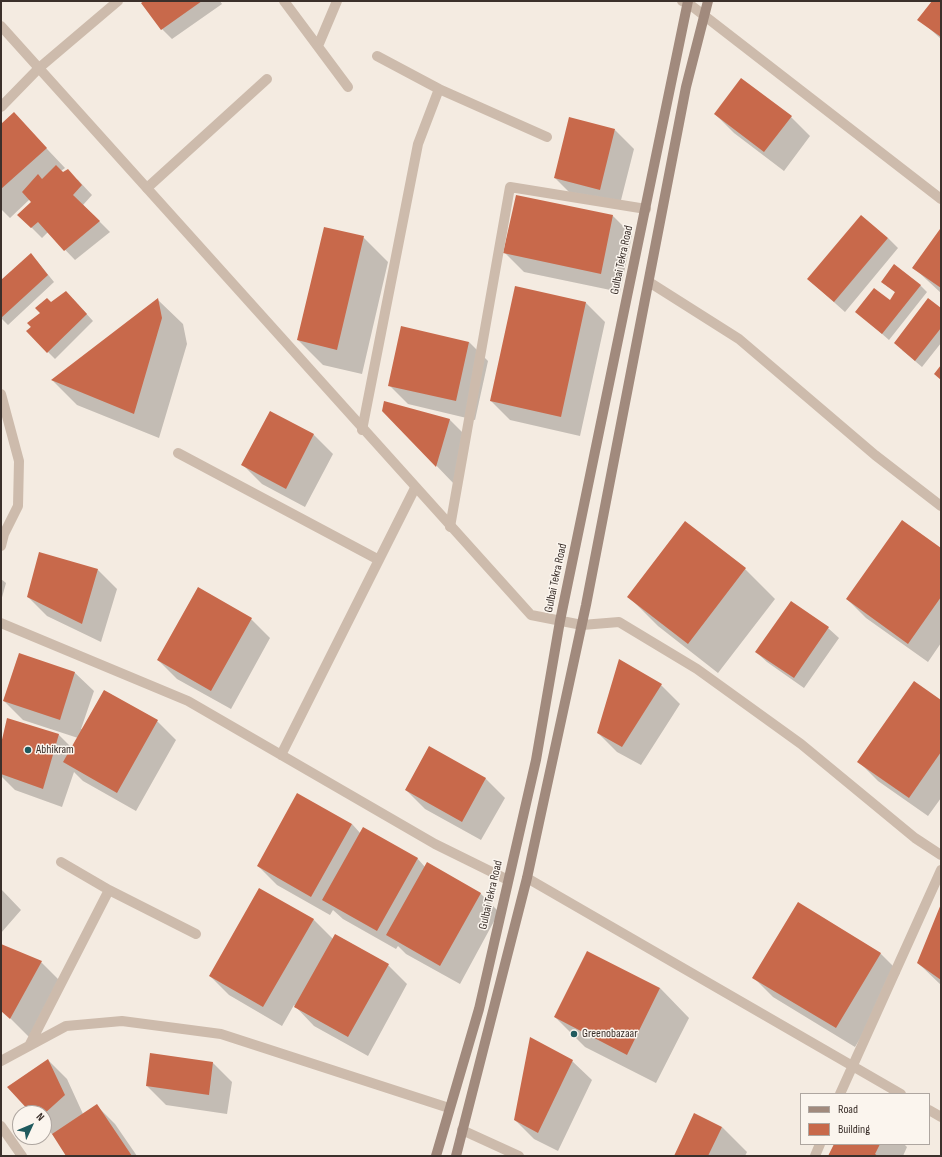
<!DOCTYPE html>
<style>
body{margin:0}
#map{position:relative;width:942px;height:1157px;overflow:hidden;background:#f4ebe1;font-family:"Sofia Sans Condensed",sans-serif}
canvas{display:block}
.frame{position:absolute;inset:0;border:2px solid #3b302b;pointer-events:none}
.legend{position:absolute;left:800px;top:1093px;width:130px;height:52px;box-sizing:border-box;background:#fbf5ee;border:1px solid #aea6a0;margin:0;padding:5px 7px;list-style:none;font-size:12px;color:#3b302b}
.legend li{display:flex;align-items:center;gap:8px;height:20px}
.legend b{width:20px;border:1px solid #aea6a0}
.north{position:absolute;left:12px;top:1105px;width:40px;height:40px;box-sizing:border-box;background:#fbf5ee;border:1px solid #aea6a0;border-radius:50%;rotate:46deg;font-size:11px;font-weight:700;line-height:16px;text-align:center;color:#3b302b}
.north::after{content:'';display:block;margin:auto;width:14px;height:18px;background:#1f5a5e;clip-path:polygon(50% 0,100% 100%,50% 72%,0 100%)}
</style>
<div id="map">
<canvas width="942" height="1157"></canvas>
<div class="frame"></div>
<ul class="legend">
<li><b style="height:5px;background:#a18a7d"></b>Road</li>
<li><b style="height:11px;background:#c8694b"></b>Building</li>
</ul>
<div class="north">N</div>
</div>
<script>
const ctx = document.querySelector('canvas').getContext('2d');
ctx.lineJoin = 'round';
function fill(path, color) { ctx.fillStyle = color; ctx.fill(path, 'evenodd'); }
function trace(path, color, width, dash) { ctx.strokeStyle = color; ctx.lineWidth = width; ctx.lineCap = dash ? 'butt' : 'round'; ctx.setLineDash(dash || []); ctx.stroke(path); }
function drawText(font, color, halo, rows, align = 'center') {
  ctx.font = font + ' "Sofia Sans Condensed",sans-serif'; ctx.lineWidth = 3; ctx.setLineDash([]); ctx.textBaseline = 'middle'; ctx.strokeStyle = halo; ctx.fillStyle = color; for (const [text, x, y, turn = 0] of rows) {
    ctx.save(); ctx.translate(x, y); ctx.rotate((+turn || 0) * Math.PI / 180); ctx.textAlign = isNaN(turn) ? turn : align; if (halo) ctx.strokeText(text, 0, 0); ctx.fillText(text, 0, 0); ctx.restore();
  }
}
fill(new Path2D(`
 M145 1H220L222 4 172 39 162 29Z
 M933 1H941V39L919 19Z
 M14 114 65 168 61 171 78 180 92 195 83 205 110 232 75 260 48 232 42 238 19 215 33 202 30 199 10 218 1 209V126Z
 M715 114 791 117 810 136 784 171 734 133Z
 M615 130 634 149 619 208 574 197 555 178Z
 M613 216 632 235 620 292 524 272 505 253Z
 M941 231V293L913 267Z
 M363 237 388 262 362 374 323 365 298 340Z
 M888 238 898 248 845 312 808 279Z
 M37 261 54 282 8 325 1 318V281Z
 M882 282 920 285 927 292 889 340 857 312 891 302 896 293Z
 M516 287 586 303 605 322 580 436 510 420 491 401Z
 M73 299 93 321 55 359 27 331 51 304Z
 M158 300 183 324 187 344 159 438 77 405 52 380Z
 M941 309V343L922 367 902 350Z
 M469 342 488 361 475 420 408 404 389 385Z
 M384 403 450 420 469 439 455 485 383 410Z
 M270 412 314 435 333 454 305 507 262 484 243 465Z
 M685 523 745 569 775 599 718 673 658 626 629 597Z
 M941 549V643L928 662 866 618 847 599Z
 M98 570 117 589 101 642 47 616 28 597Z
 M1 579 6 583 1 601Z
 M791 602 828 628 839 638 804 688 767 662 756 652Z
 M251 619 270 638 231 709 177 679 158 660Z
 M620 660 661 685 680 704 641 765 617 752 598 733Z
 M74 672 94 691 81 729 157 721 176 740 136 811 83 781 74 772 62 807 15 790 1 776V749L8 719 59 735 72 748 78 738 23 720 4 701Z
 M941 701V798L928 816 878 781 859 762Z
 M429 747 486 779 505 798 481 840 425 809 406 790Z
 M352 824 361 834 417 858 425 867 480 893 499 912 460 984 406 954 398 946 396 949 343 919 333 910 330 915 277 885 258 866Z
 M1 889 21 910 1 933Z
 M798 904 881 954 900 973 855 1047 773 997 754 978Z
 M941 907V985L918 963Z
 M313 919 333 939 335 935 388 965 407 984 368 1056 314 1026 294 1005 282 1026 229 995 210 976Z
 M1 945 41 962 60 981 29 1037 1 1009Z
 M660 988 689 1018 656 1083 585 1047 555 1017Z
 M151 1054 213 1063 232 1082 227 1114 166 1105 147 1086Z
 M48 1060 67 1079 83 1114 96 1105 115 1124 137 1156H68L53 1135 44 1126Z
 M572 1061 592 1080 558 1151 534 1139 515 1120Z
 M722 1127 747 1152 745 1156H675Z
 M835 1144H904L907 1147 903 1156H829Z`), '#0003');
fill(new Path2D(`
 M144 1H202L161 30 141 3Z
 M932 1H941V37L917 20Z
 M741 78 792 116 764 152 714 114Z
 M14 112 47 148 1 189V124Z
 M569 117 615 129 600 190 554 178Z
 M56 165 63 172 68 169 82 185 73 195 100 221 64 251 38 222 31 228 17 215 31 202 22 192 38 174 42 179Z
 M516 195 613 215 601 274 503 253Z
 M861 215 888 238 834 302 807 279Z
 M324 227 364 236 337 350 297 340Z
 M940 229H941V288L912 268Z
 M31 253 48 275 1 318V280Z
 M894 264 921 285 882 334 855 312 874 288 890 300 895 292 881 282Z
 M515 286 586 302 561 417 490 401Z
 M66 291 87 314 47 353 26 331 31 327 27 323 40 313 35 308 47 298 51 302Z
 M158 298 162 318 134 414 51 380Z
 M928 298 941 308V328L915 361 894 343Z
 M401 326 469 342 456 401 388 386Z
 M941 365V380L934 374Z
 M384 401 450 419 436 467 382 411Z
 M270 411 314 434 286 489 241 465Z
 M902 520 941 548V597L908 644 846 599Z
 M685 521 746 568 688 644 627 597Z
 M39 552 98 569 82 624 27 597Z
 M198 587 252 618 211 691 157 660Z
 M791 601 829 627 794 678 755 652Z
 M19 653 75 672 60 720 3 701Z
 M619 659 662 684 622 747 597 733Z
 M914 681 941 700V752L909 798 857 762Z
 M104 690 158 720 117 793 63 762Z
 M7 718 59 734 43 789 1 774V744Z
 M429 746 486 778 462 822 405 790Z
 M297 793 352 824 311 897 257 866Z
 M363 827 418 858 377 931 322 900Z
 M427 862 481 893 440 966 386 935Z
 M259 888 314 919 263 1007 209 976Z
 M798 902 881 953 836 1028 752 978Z
 M941 904V980L917 963Z
 M335 934 389 964 348 1037 294 1007Z
 M1 944 42 961 10 1019 1 1011Z
 M587 951 660 988 627 1055 554 1017Z
 M530 1037 573 1060 538 1133 514 1120Z
 M150 1053 213 1062 209 1095 146 1086Z
 M48 1059 65 1095 44 1114 31 1113 7 1087Z
 M97 1104 132 1156H66L52 1134Z
 M694 1113 722 1127 708 1156H674Z
 M834 1144H880L875 1154 878 1156H828Z`), '#c8694b');
trace(new Path2D(`
 M284 1 348 87
 M682 1 688 3 941 199
 M318 46 337 1
 M377 56 439 89
 M1 107 39 68 118 1
 M147 188 267 79
 M1 394 19 461 18 506 4 534 1 546
 M362 430 418 144 439 89 547 137
 M178 453 379 560
 M450 527 510 187 646 209
 M1 623 188 701 435 844 508 880
 M281 755 415 488
 M527 878 901 1094
 M109 890 196 934
 M29 1046 109 890 61 862
 M1 1061 66 1026 122 1021 221 1034 449 1108
 M840 1094 941 870
 M929 1110 941 1117
 M1 1126 22 1156
 M462 1130 519 1156
 M815 1156 820 1144`), '#cdbbac', 10);
trace(new Path2D(`
 M1 26 531 615 582 625 619 622 697 669 801 744 915 838 941 855
 M649 282 739 339 875 455 941 506`), '#cdbbac', 10);
trace(new Path2D(`
 M436 1156 479 1009 536 760 560 621 688 1
 M456 1156 527 878 586 605 686 87 708 1`), '#a18a7d', 10);
for (const [x, y, r, color] of [
 [28,750,4,"#1f5a5e"],
 [574,1034,4,"#1f5a5e"]
]) { const dot = new Path2D(); dot.arc(x, y, r, 0, 2 * Math.PI); ctx.fillStyle = color; ctx.fill(dot); trace(dot, '#fbf5ee', 1.5); }
drawText('12px', '#3b302b', '#fbf5ee', [
 ["Gulbai Tekra Road",622,260,-78],
 ["Gulbai Tekra Road",556,578,-78],
 ["Gulbai Tekra Road",491,895,-77]
]);
drawText('12px', '#3b302b', '#fbf5ee', [
 ["Abhikram",36,750],
 ["Greenobazaar",582,1034]
], 'left');
</script>
